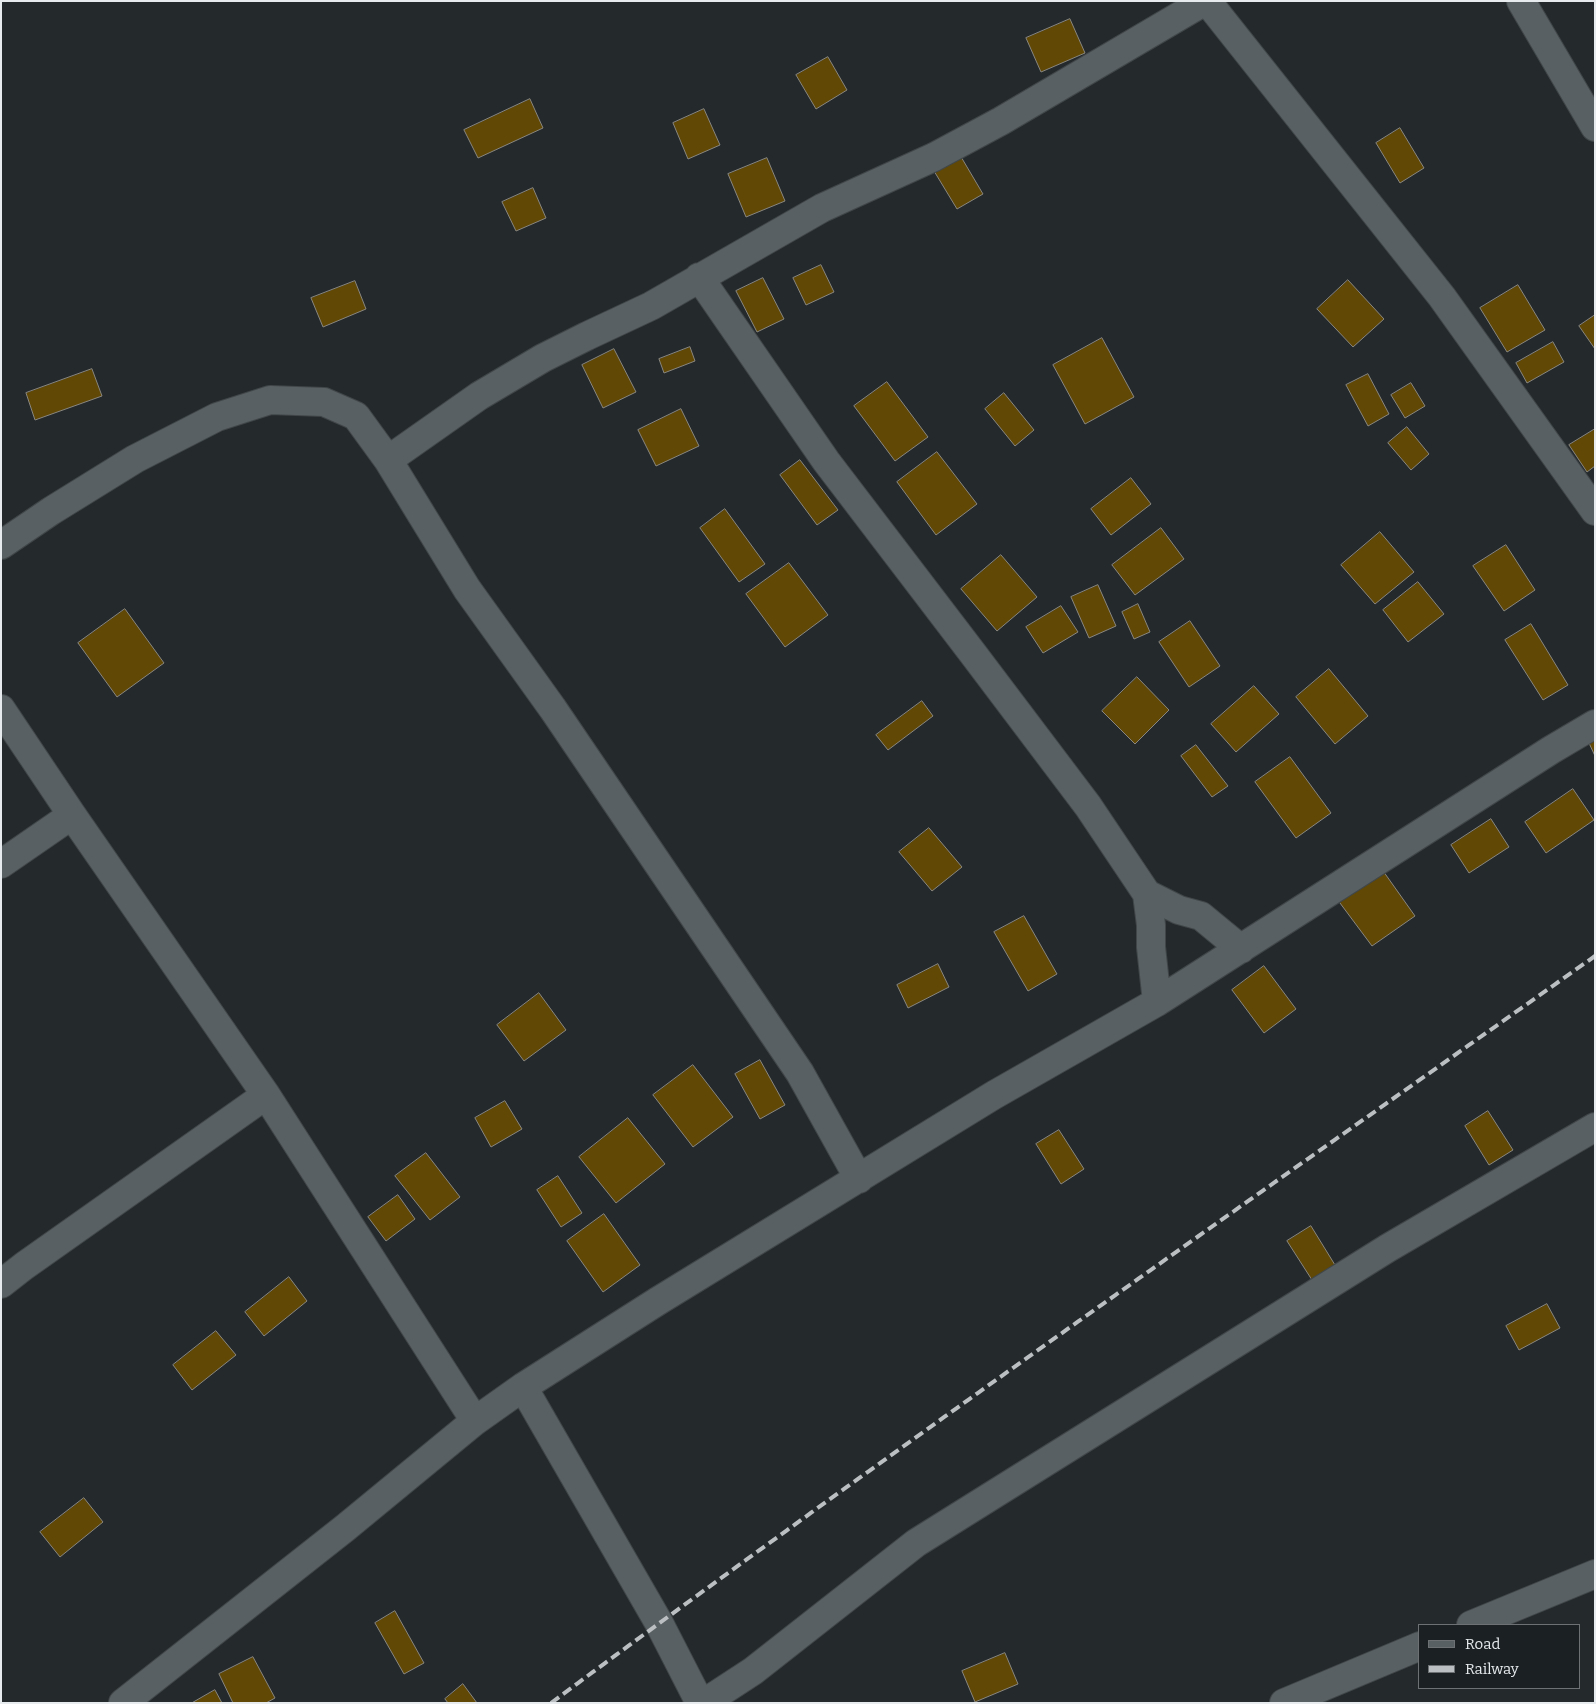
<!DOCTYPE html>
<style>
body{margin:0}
#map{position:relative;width:1596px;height:1704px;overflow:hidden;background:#242a2c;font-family:Bitter,serif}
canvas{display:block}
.frame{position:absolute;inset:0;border:2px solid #e7ebed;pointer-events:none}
.legend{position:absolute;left:1418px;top:1624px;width:162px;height:65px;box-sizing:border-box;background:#1b2023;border:1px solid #6d7174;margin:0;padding:6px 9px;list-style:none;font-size:15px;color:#e7ebed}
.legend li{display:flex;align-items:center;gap:10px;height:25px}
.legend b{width:25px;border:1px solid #6d7174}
</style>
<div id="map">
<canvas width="1596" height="1704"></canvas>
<div class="frame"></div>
<ul class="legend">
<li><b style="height:6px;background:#596063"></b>Road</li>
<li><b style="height:6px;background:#bbbfc1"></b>Railway</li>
</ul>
</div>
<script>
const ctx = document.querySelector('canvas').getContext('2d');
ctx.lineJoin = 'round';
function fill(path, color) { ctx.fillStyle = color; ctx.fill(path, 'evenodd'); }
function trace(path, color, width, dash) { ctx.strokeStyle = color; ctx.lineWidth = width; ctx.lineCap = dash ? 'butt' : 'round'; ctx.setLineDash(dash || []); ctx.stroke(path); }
const building = new Path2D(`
 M1070 19 1085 53 1041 72 1026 38Z
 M828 57 847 90 816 109 796 75Z
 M530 99 543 128 478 158 464 130Z
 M704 109 720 145 688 159 673 123Z
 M1400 128 1424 168 1400 183 1376 143Z
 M957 150 983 194 957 209 931 166Z
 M767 158 785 201 746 217 728 174Z
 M533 188 546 218 516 231 502 202Z
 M821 265 834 292 806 305 793 278Z
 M763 278 784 319 757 332 736 291Z
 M1348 280 1384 319 1353 347 1317 309Z
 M355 281 366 309 323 327 311 298Z
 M1518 285 1545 330 1507 352 1480 308Z
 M1595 315V349L1579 326Z
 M1102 338 1134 397 1085 424 1053 365Z
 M1553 342 1564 362 1527 383 1516 363Z
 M690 347 695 361 664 373 659 359Z
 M614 349 636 392 603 408 582 365Z
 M92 369 102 396 35 420 26 393Z
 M1368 374 1389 414 1368 426 1346 385Z
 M887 382 928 437 895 461 854 406Z
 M1411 383 1425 406 1405 418 1391 395Z
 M1004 393 1034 430 1015 446 985 409Z
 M681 409 699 446 656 466 638 430Z
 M1407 427 1429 454 1411 470 1388 443Z
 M1595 429V466L1587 472 1569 445Z
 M937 452 977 504 936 535 897 482Z
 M800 460 838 510 817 525 780 475Z
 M1131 478 1151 504 1111 535 1091 509Z
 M725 509 765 564 739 582 700 528Z
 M1161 528 1184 559 1135 595 1112 565Z
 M1380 532 1414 572 1375 604 1341 565Z
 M1506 545 1535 590 1504 611 1473 566Z
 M1001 555 1037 597 997 631 961 589Z
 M789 563 828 615 785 647 746 594Z
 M1418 582 1444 614 1408 642 1383 610Z
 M1098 585 1116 626 1089 638 1071 597Z
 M1138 604 1150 632 1134 639 1122 612Z
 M1061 606 1078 632 1043 653 1026 627Z
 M125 609 164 663 117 697 78 643Z
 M1190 621 1220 666 1189 687 1159 642Z
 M1531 624 1568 685 1543 700 1505 640Z
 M1329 669 1368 716 1335 744 1296 697Z
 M1137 677 1169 710 1135 744 1102 711Z
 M1254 686 1279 714 1236 752 1211 724Z
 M922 701 933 716 888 750 876 735Z
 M1595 740V756L1589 743Z
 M1196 745 1228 786 1212 797 1181 756Z
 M1290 757 1331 813 1296 838 1255 782Z
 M1573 789 1594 820 1546 853 1525 822Z
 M1491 819 1509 847 1469 873 1451 845Z
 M929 828 962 867 932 891 899 852Z
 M1381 868 1415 916 1372 946 1337 899Z
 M1024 916 1057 974 1028 991 994 932Z
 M938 964 949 987 908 1008 897 985Z
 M1264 966 1296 1009 1264 1033 1232 990Z
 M539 993 566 1030 524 1061 497 1025Z
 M760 1060 785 1105 760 1119 735 1074Z
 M693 1065 733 1117 693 1147 653 1095Z
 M505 1101 522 1129 491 1147 475 1118Z
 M1488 1111 1513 1150 1489 1165 1465 1126Z
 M628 1118 665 1164 616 1203 579 1157Z
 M1059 1130 1084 1169 1061 1184 1036 1144Z
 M426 1153 460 1197 430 1220 395 1176Z
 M558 1176 582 1213 561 1227 537 1190Z
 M398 1195 415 1219 386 1241 368 1217Z
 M604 1214 640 1265 603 1292 567 1241Z
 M1311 1226 1335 1265 1312 1280 1287 1241Z
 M289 1277 307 1301 264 1336 245 1312Z
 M1547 1304 1560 1328 1519 1350 1506 1326Z
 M216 1331 236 1355 192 1390 173 1365Z
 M84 1498 103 1522 60 1557 40 1532Z
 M395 1611 424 1663 404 1674 375 1623Z
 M1005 1653 1018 1684 975 1702 962 1671Z
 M253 1657 275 1698 266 1703H233L219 1674Z
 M463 1684 477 1703H448L445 1699Z
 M215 1690 222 1703H192Z`);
fill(building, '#614905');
trace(building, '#898680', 1);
const minor = new Path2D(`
 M1207 1 1442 297 1595 511
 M1521 1 1595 127
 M699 277 826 461 974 655 1088 806 1147 894 1151 925V947L1157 1002
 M388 460 479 396 543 358 587 336 651 306 822 208 934 157 1001 121 1205 1
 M1 545 51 511 135 459 217 417 270 400 324 402 356 416 388 460 467 589 553 709 800 1073 859 1179
 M1 709 72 815 266 1095 475 1421
 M1 864 72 815
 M1147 894 1179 910 1201 916 1241 949
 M1 1284 24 1266 266 1095
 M523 1387 659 1623 700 1703
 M1471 1625 1595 1574
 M123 1703 345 1528 475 1421 523 1387 658 1301 994 1095 1157 1002 1551 750 1595 724
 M704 1703 753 1671 916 1543 1388 1248 1595 1127
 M1284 1703 1420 1646`);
trace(minor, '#414749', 30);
trace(minor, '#596063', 28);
trace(new Path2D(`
 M551 1703C895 1448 1246 1203 1595 956`), '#bbbfc1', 4, [10, 5]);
</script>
